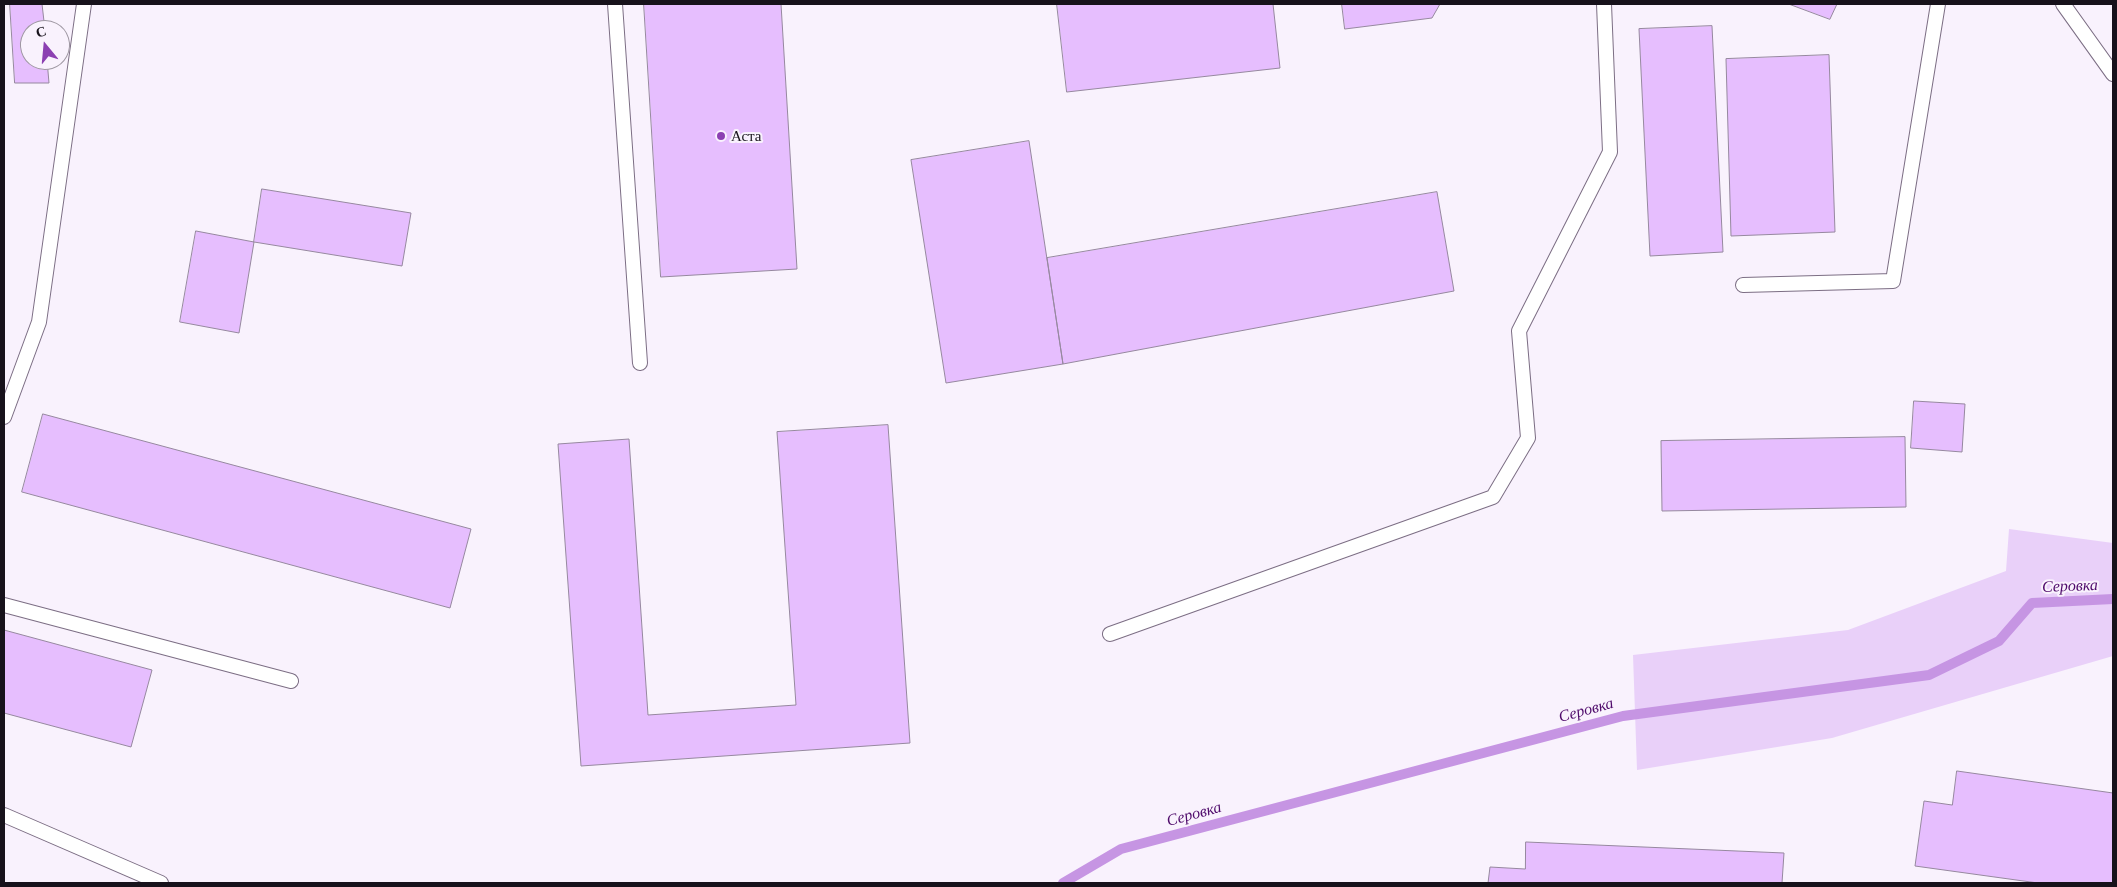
<!DOCTYPE html>
<meta charset="utf-8">
<style>
body{margin:0}
#map{position:relative;width:2117px;height:887px;overflow:hidden;background:#f9f2fd;font-family:"Crimson Pro",serif}
canvas{display:block}
.frame{position:absolute;inset:0;border:5px solid #17121b;pointer-events:none}
.north{position:absolute;left:20px;top:20px;width:50px;height:50px;box-sizing:border-box;background:#f9f2fd;border:1px solid #9f98a3;border-radius:50%;rotate:343deg;font-size:14px;font-weight:700;line-height:20px;text-align:center;color:#17121b}
.north::after{content:'';display:block;margin:auto;width:18px;height:22px;background:#8c40b2;clip-path:polygon(50% 0,100% 100%,50% 72%,0 100%)}
</style>
<div id="map">
<canvas width="2117" height="887"></canvas>
<div class="frame"></div>
<div class="north">С</div>
</div>
<script>
const ctx = document.querySelector('canvas').getContext('2d');
ctx.lineJoin = 'round';
function fill(path, color) { ctx.fillStyle = color; ctx.fill(path, 'evenodd'); }
function trace(path, color, width, dash) { ctx.strokeStyle = color; ctx.lineWidth = width; ctx.lineCap = dash ? 'butt' : 'round'; ctx.setLineDash(dash || []); ctx.stroke(path); }
function drawText(font, color, halo, rows, align = 'center') {
  ctx.font = font + ' "Crimson Pro",serif'; ctx.lineWidth = 4; ctx.setLineDash([]); ctx.textBaseline = 'middle'; ctx.strokeStyle = halo; ctx.fillStyle = color; for (const [text, x, y, turn = 0] of rows) {
    ctx.save(); ctx.translate(x, y); ctx.rotate((+turn || 0) * Math.PI / 180); ctx.textAlign = isNaN(turn) ? turn : align; if (halo) ctx.strokeText(text, 0, 0); ctx.fillText(text, 0, 0); ctx.restore();
  }
}
fill(new Path2D(`
 M2009 529 2113 543V656L1832 738 1637 770 1633 655 1848 630 2006 571Z`), '#e9d0f9');
trace(new Path2D(`
 M1063 883 1121 849 1623 716 1929 675 1999 641 2032 603 2113 599`), '#c695e3', 10);
const building = new Path2D(`
 M10 4H42L45 30H30V60H47L49 83H15Z
 M644 4H781L797 269 661 277Z
 M1057 4H1273L1280 68 1067 92Z
 M1342 4H1440L1432 18 1345 29Z
 M1789 4H1837L1830 19Z
 M1712 26 1723 252 1650 256 1639 29Z
 M1829 55 1835 232 1731 236 1726 59Z
 M1029 141 1063 364 946 383 911 160Z
 M262 189 411 213 402 266 254 242Z
 M1437 192 1454 291 1063 364 1047 258Z
 M196 231 254 242 239 333 180 322Z
 M1914 401 1965 404 1962 452 1911 448Z
 M43 414 471 529 450 608 22 492Z
 M888 425 910 743 581 766 558 444 629 439 648 715 796 705 777 432Z
 M1905 437 1906 507 1662 511 1661 441Z
 M4 630 152 670 131 747 4 713Z
 M1957 771 2113 793V883H2038L1915 866 1924 801 1952 805Z
 M1526 842 1784 853 1782 883H1488L1490 867 1525 869Z`);
fill(building, '#e6befe');
trace(building, '#96889f', 1);
const service = new Path2D(`
 M615 4 640 363
 M2063 4 2113 74
 M1743 285 1893 281 1938 4
 M4 417 39 322 84 4
 M4 605 291 681
 M1110 634 1493 497 1528 438 1519 331 1610 152 1604 4
 M4 815 161 883`);
trace(service, '#7c6e84', 16);
trace(service, '#fff', 14);
for (const [x, y, r, color] of [
 [721,136,5,"#8c40b2"]
]) { const dot = new Path2D(); dot.arc(x, y, r, 0, 2 * Math.PI); ctx.fillStyle = color; ctx.fill(dot); trace(dot, '#f9f2fd', 2); }
drawText('15px', '#17121b', '#f9f2fd', [
 ["Аста",731,136]
], 'left');
drawText('italic 16px', '#4f0b6b', '#f9f2fd', [
 ["Серовка",2070,586,-2],
 ["Серовка",1586,710,-15],
 ["Серовка",1194,814,-15]
]);
</script>
